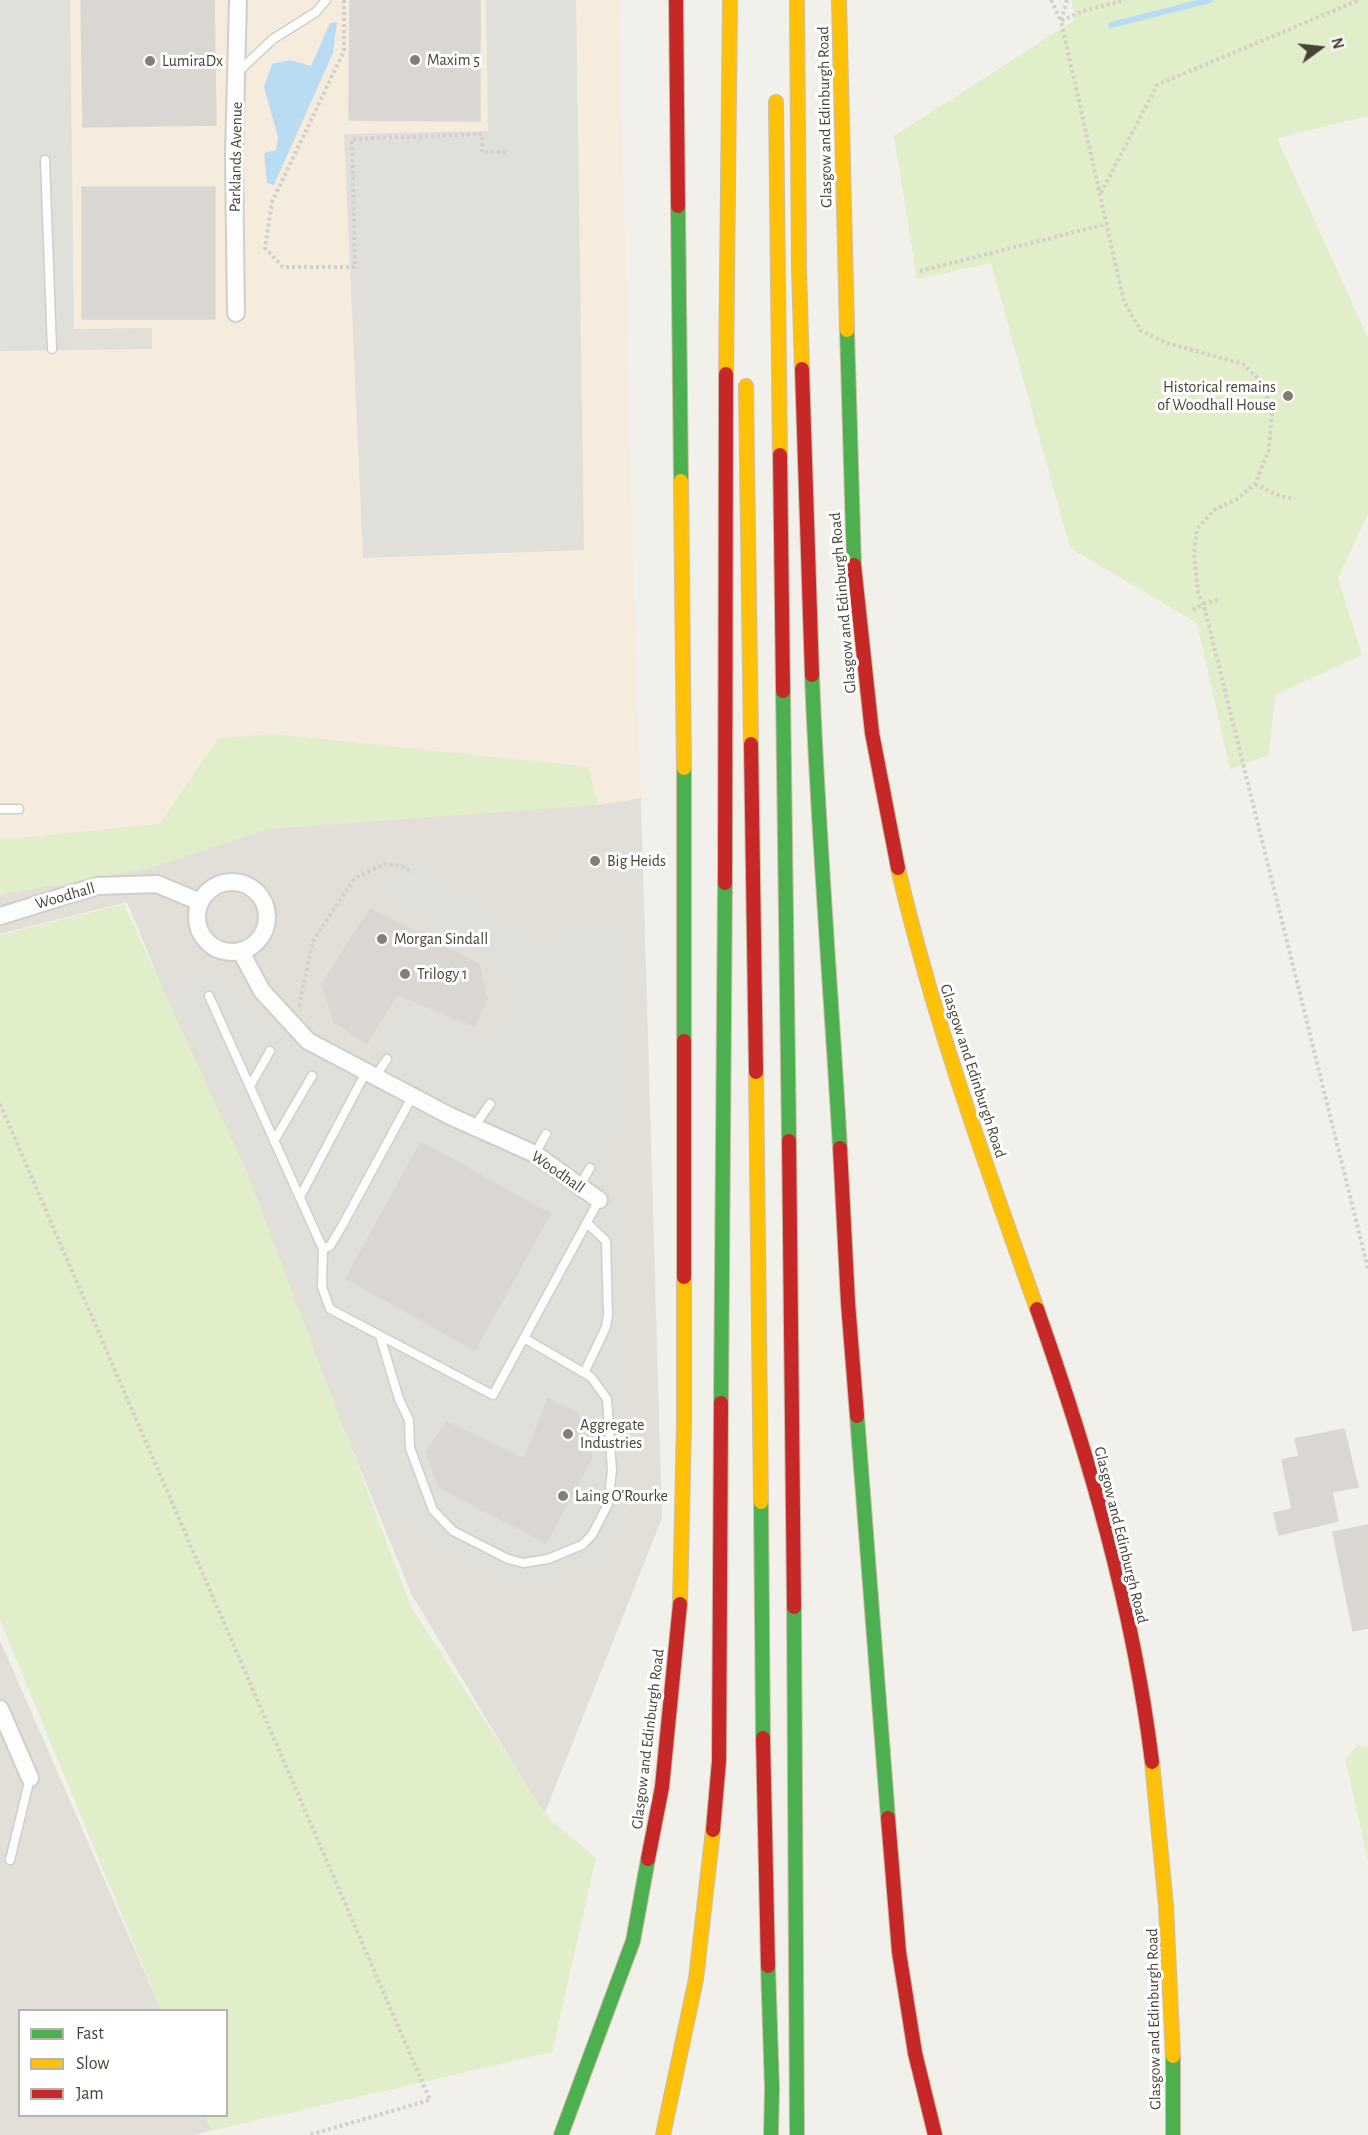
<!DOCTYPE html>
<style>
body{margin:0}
#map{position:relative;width:1368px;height:2135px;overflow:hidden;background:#f2f0eb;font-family:"Alegreya Sans",sans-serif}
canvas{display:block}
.legend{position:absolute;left:18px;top:2009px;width:210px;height:108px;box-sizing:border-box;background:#fff;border:2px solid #b6b3af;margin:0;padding:8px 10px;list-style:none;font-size:18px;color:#494236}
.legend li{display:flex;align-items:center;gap:12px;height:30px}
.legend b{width:30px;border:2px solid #b6b3af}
.north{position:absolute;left:1290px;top:18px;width:60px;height:60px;-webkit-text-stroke:4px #fff;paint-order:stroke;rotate:75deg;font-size:16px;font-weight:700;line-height:24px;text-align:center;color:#494236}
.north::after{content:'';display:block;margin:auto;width:21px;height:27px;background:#494236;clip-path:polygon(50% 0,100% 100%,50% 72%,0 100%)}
</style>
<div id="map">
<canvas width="1368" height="2135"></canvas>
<ul class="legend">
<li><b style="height:8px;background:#4caf50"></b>Fast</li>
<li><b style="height:8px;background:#ffc107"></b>Slow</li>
<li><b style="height:8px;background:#c62828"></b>Jam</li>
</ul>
<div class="north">N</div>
</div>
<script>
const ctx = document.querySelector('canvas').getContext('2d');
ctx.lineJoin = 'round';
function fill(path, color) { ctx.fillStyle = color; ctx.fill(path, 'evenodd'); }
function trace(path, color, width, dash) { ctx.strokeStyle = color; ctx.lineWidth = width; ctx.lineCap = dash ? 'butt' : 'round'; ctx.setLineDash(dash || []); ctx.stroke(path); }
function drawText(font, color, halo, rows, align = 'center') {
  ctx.font = font + ' "Alegreya Sans",sans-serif'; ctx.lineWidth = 6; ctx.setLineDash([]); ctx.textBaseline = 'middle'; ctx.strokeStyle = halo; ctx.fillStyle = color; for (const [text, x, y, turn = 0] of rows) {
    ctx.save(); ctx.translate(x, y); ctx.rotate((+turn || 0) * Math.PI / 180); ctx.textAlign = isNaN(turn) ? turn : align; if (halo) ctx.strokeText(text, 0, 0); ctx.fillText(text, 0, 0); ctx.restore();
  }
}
fill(new Path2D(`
 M0 0H619L633 569 641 798 598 805 587 767 273 734 218 739 160 824 21 838H0Z`), '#f5ecdd');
fill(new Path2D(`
 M273 734 588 767 598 805 641 798 662 1518 544 1815 412 1595 127 902 0 934V838H21L160 824 218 739Z
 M0 1640 161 2010H20V2116H206L212 2130 194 2135H0Z`), '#e2dfd9');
fill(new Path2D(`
 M1071 0H1368V116L1277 138 1368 338V514L1338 578 1362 655 1275 695 1269 755 1230 769 1197 623 1070 548 991 263 917 279 894 136 1075 20Z
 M273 734 588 767 598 805 268 829 147 869 0 895V838H21L160 824 218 739Z
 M124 904 249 1177 411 1607 548 1818 596 1858 552 2052 211 2131 205 2116H226V2010H161L0 1620V935Z
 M1358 1745 1368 1747V1860L1345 1759Z`), '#e0eec9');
fill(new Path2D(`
 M0 0H70L74 329 152 328V349L0 351Z
 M486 0H576L584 550 363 558 344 134 488 131Z
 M407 859 545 949 558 932 618 925 624 1119 599 1174 629 1208 630 1329 615 1364 629 1392 624 1514 602 1560 521 1593 392 1515 173 982 206 967 230 983 267 1027 364 1076 405 1000 497 1044 524 988 463 945 468 940 382 889Z`), '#e1dfda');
fill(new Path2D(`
 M337 22 333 53 274 185 267 183 264 153 276 150 278 137 264 87 272 64 290 60 311 66 330 23Z`), '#b9dcf3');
trace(new Path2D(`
 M1111 25 1210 0`), '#b9dcf3', 6);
const building = new Path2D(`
 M81 0H214L216 125 83 127Z
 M350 0H480V121L349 120Z
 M82 187H215V319H82Z
 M370 909 479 964 487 999 474 1026 397 994 367 1043 334 1022 322 984Z
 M421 1142 550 1214 475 1350 346 1278Z
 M548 1399 578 1413 592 1458 546 1543 439 1487 426 1452 447 1422 524 1459Z
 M1344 1429 1358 1487 1332 1492 1338 1521 1279 1535 1274 1513 1292 1509 1282 1460 1299 1456 1295 1439Z
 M1368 1525V1628L1353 1631 1333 1532Z`);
fill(building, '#dad7d2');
trace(building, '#dad7d1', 1.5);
const lane = new Path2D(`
 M238 72 273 39 316 12 326 0
 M45 160 52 349
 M0 809H19
 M209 996 323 1249 330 1246 342 1226 412 1097
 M375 1077 387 1059
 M250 1086 270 1051
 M474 1127 490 1104
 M274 1141 312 1076
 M535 1154 546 1134
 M579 1187 590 1168
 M300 1197 366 1072
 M323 1249 322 1287 330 1309 493 1395 599 1200
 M380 1336 399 1399 409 1420 410 1448 433 1510 453 1531 508 1559 523 1563 548 1559 582 1545 592 1535 608 1504 612 1470 607 1399 591 1377 524 1338
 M584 1373 606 1327 608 1315 606 1241 587 1223
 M10 1860 30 1778`);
const street = new Path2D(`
 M236 313 234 156 238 0
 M197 917a35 35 0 1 1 70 0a35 35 0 1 1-70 0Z
 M0 916 97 886 157 884 200 902
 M241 952 262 991 308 1041 450 1116 535 1154 599 1200
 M0 1709 30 1778`);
const fast = new Path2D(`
 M678 206 681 481
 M847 330 854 565
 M812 675C818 833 831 990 840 1148
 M783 691 789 1141
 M684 768V1041
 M721 1403 725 883
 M857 1416 888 1818
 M761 1502 763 1738
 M794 1607 797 2135
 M768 1966 772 2088 771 2135
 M1173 2056V2135
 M561 2135 633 1941 648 1859`);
const slow = new Path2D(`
 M797 0 799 269 802 369
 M839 0 847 330
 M776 102 780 455
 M726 374 730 0
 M746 386 751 744
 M681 481 684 768
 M898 868C933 1019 985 1163 1037 1309
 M756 1072 761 1502
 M680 1604 684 1424V1277
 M1152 1762 1166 1906 1173 2056
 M663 2135 696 1979 713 1830`);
const jam = new Path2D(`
 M676 0 678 206
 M802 369 812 675
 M780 455 783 691
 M854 565 872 733 898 868
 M751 744 756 1072
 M725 883 726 374
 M684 1041V1277
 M789 1141 794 1607
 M840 1148 848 1303 857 1416
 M1037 1309C1089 1456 1133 1607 1152 1762
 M763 1738 768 1966
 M888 1818 899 1952 915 2053 935 2135
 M713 1830 719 1761 721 1403
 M648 1859 662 1787 680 1604`);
trace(lane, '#d0cec9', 11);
trace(street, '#d0cec9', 20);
trace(fast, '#ccbda5', 16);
trace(slow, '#ccbda5', 16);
trace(jam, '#ccbda5', 16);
trace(new Path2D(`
 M344 0V51L272 202 265 248 283 267H355L352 139 482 134V152H507
 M1051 0 1061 21 1083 11 1125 0
 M1067 0 1061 21 1124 302 1141 331 1167 343 1243 364 1262 382 1272 411 1269 450 1255 484 1237 499 1214 510 1197 529 1194 552 1198 592 1204 606 1368 1269
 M1101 193 1157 85 1359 0
 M920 271 1107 224
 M1255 484 1280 496 1295 499
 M1193 610 1203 604 1218 600
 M299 1006 313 941 355 878 385 864 401 866 413 872
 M0 1104 430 2100 309 2135`), '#d2d0cb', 4, [3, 3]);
trace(lane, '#fdfdfc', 8);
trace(street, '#fdfdfc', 16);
trace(fast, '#4caf50', 14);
trace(slow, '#ffc107', 14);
trace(jam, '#c62828', 14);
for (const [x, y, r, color] of [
 [415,60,6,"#847f75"],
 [150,61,6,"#847f75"],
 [1288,396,6,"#847f75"],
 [595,861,6,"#847f75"],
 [382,939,6,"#847f75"],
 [405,974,6,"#847f75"],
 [568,1434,6,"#847f75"],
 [563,1496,6,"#847f75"]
]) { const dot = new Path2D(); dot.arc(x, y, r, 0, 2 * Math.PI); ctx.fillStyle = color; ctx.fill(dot); trace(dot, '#fff', 2); }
drawText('16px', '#494236', '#fff', [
 ["Maxim 5",427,60],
 ["LumiraDx",162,61],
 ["Historical remains",1276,387,"right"],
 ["of Woodhall House",1276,405,"right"],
 ["Big Heids",607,861],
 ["Morgan Sindall",394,939],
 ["Trilogy 1",417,974],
 ["Aggregate",580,1425],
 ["Industries",580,1443],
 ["Laing O'Rourke",575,1496]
], 'left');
drawText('16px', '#494236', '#fff', [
 ["Glasgow and Edinburgh Road",825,117,-91],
 ["Parklands Avenue",236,157,-89],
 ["Glasgow and Edinburgh Road",843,603,-95],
 ["Woodhall",65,896,-16],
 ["Glasgow and Edinburgh Road",973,1071,72],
 ["Woodhall",558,1172,35],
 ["Glasgow and Edinburgh Road",1121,1535,76],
 ["Glasgow and Edinburgh Road",648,1739,-83],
 ["Glasgow and Edinburgh Road",1154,2019,-91]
]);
</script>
